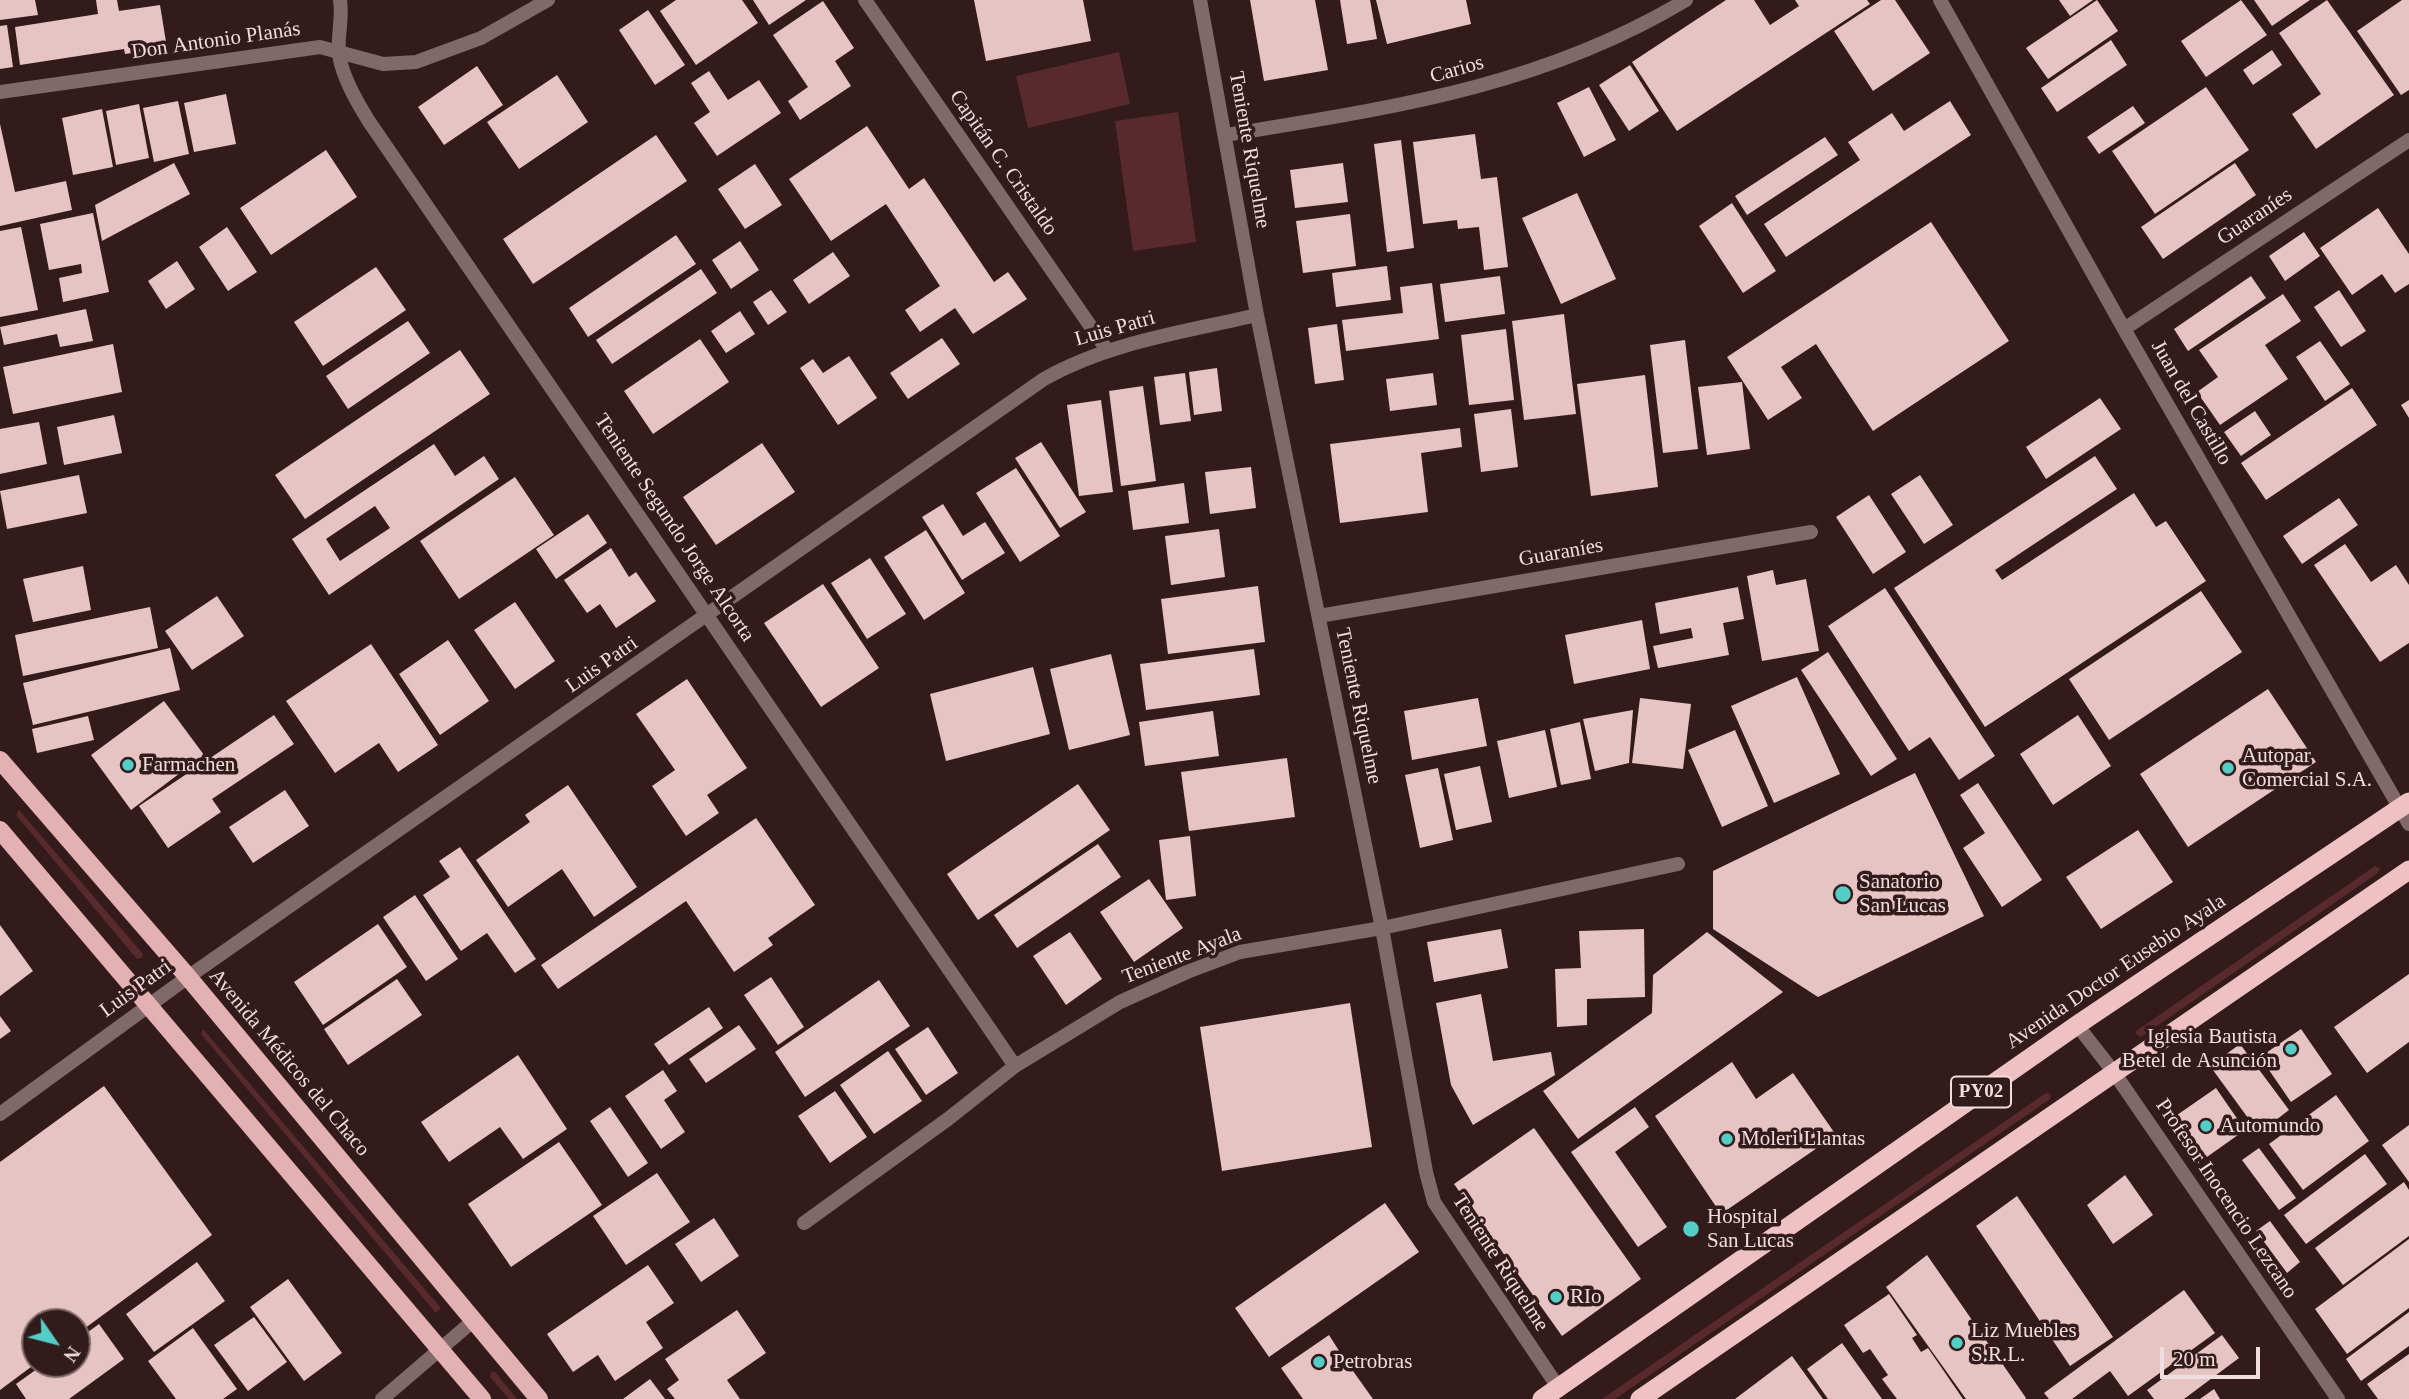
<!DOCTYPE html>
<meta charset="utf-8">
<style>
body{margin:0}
#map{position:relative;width:2409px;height:1399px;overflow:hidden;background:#331b1c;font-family:"Times New Roman",serif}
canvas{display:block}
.north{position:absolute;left:21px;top:1308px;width:70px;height:70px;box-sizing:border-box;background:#331b1c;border:2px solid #7e6969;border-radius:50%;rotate:125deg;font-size:19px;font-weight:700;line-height:28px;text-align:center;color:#efdedd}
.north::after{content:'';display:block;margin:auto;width:24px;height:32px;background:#54cdc7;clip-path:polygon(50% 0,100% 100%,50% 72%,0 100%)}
.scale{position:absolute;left:2160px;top:1347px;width:100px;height:32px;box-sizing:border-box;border:4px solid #efdedd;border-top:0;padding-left:9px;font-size:21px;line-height:24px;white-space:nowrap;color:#efdedd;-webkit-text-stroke:5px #331b1c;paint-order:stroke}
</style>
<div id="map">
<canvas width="2409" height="1399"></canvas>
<div class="north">N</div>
<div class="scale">20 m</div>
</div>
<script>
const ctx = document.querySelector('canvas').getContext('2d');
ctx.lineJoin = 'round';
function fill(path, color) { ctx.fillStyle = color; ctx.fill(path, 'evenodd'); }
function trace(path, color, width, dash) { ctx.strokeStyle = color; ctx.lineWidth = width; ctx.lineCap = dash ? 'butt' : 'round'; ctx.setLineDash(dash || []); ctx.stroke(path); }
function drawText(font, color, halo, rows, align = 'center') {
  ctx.font = font + ' "Times New Roman",serif'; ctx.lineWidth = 7; ctx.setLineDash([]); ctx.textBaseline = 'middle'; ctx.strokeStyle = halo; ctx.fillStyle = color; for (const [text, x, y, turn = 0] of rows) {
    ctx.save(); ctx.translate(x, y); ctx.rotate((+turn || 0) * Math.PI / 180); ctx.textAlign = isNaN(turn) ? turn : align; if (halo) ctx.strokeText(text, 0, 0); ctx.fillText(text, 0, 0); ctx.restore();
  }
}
fill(new Path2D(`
 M1119 52 1130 104 1028 128 1016 76Z
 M1178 112 1196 242 1133 251 1115 121Z
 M19 810 143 954 142 958 137 959 16 815Z
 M2375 866 2380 869 2379 872 2141 1037 2136 1034V1031Z
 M203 1029 440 1307 439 1311 435 1312 201 1034Z
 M2046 1093 2051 1094 2050 1099 1615 1399H1602Z
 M491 1372H495L517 1399H509L490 1377Z`), '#592a2d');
fill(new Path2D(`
 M0 0H35L38 15 0 20Z
 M96 0H117L119 11 160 5 167 48 125 54 124 49 20 65 15 27 98 14Z
 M676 0H742L758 23 696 65 660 11Z
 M753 0H806L769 25Z
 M974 0H1083L1091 41 986 61Z
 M1250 0H1315L1328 70 1264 81Z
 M1340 0H1370L1377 39 1347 44Z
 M1376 0H1466L1471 24 1387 44Z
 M1726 0H1754L1770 25 1799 6 1795 0H1867L1870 4 1677 131 1632 62Z
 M1881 0H1895L1930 53 1873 91 1834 31Z
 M2059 0H2093L2070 16Z
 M2097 0 2118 31 2048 79 2026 48Z
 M2241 0 2267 35 2206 77 2181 41Z
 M2254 0H2310L2272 26Z
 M2327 0 2394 95 2316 149 2292 114 2321 94 2279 33Z
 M2402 0H2409V90L2401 95 2357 31Z
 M823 1 854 48 835 61 851 86 800 120 788 101 808 87 773 35Z
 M648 10 685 65 655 85 619 30Z
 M7 25 13 67 0 69V26Z
 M2111 40 2127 65 2057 112 2041 88Z
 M2272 50 2282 65 2253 85 2243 70Z
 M1630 65 1659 111 1629 131 1599 85Z
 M477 66 503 105 444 145 418 107Z
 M709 71 728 100 759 80 781 113 717 156 694 123 710 112 691 83Z
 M557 75 588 122 519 169 487 122Z
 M1589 87 1616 140 1584 157 1557 103Z
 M2206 87 2249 150 2155 214 2112 151Z
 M226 94 236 144 194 152 184 103Z
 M178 101 189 154 154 162 143 108Z
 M1950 101 1971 135 1786 257 1764 224 1860 160 1848 142 1892 113 1904 131Z
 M139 104 149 158 116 165 106 111Z
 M2133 106 2145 123 2099 154 2087 137Z
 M102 109 113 167 73 175 62 118Z
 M0 124 15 192 66 181 72 210 0 226Z
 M867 126 909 189 924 178 994 282 1008 272 1027 299 973 334 955 308 920 332 905 310 940 286 886 204 831 241 789 179Z
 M1475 134 1481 179 1497 177 1508 267 1484 270 1479 227 1458 229 1457 220 1423 224 1413 142Z
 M656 135 687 181 533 284 503 239Z
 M1825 137 1838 155 1747 215 1735 196Z
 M1401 140 1414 248 1387 252 1374 144Z
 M326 150 357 197 271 255 240 208Z
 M174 163 190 194 102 241 95 205Z
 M1343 163 1348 202 1295 208 1290 170Z
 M2235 163 2256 195 2163 259 2141 227Z
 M755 164 782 205 745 229 718 189Z
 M1577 193 1616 279 1561 304 1522 218Z
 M1732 203 1776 271 1743 293 1699 226Z
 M2378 208 2409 254V284L2395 293 2382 274 2352 295 2320 248Z
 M93 213 109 292 63 302 59 278 82 273 81 264 49 270 40 224Z
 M1350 214 1356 266 1303 273 1296 221Z
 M1931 222 2009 341 1873 431 1816 344 1781 367 1802 398 1768 420 1727 357Z
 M21 227 38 310 0 317V231Z
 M227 227 257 272 228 291 199 247Z
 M2304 232 2320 256 2285 281 2269 256Z
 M676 235 696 264 588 337 569 308Z
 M740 241 759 270 731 289 712 260Z
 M833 252 850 276 809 304 793 280Z
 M177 261 195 289 166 309 148 281Z
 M1387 266 1391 300 1336 307 1332 273Z
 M376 267 406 310 323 366 294 322Z
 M701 269 717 293 612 364 596 340Z
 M1500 276 1505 314 1445 322 1440 284Z
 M2251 276 2266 298 2188 351 2174 329Z
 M1432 283 1439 339 1346 351 1342 320 1403 313 1400 287Z
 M771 290 787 312 768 325 753 302Z
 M2339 290 2366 331 2341 347 2314 307Z
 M2283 294 2301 321 2265 345 2288 379 2220 425 2197 392 2218 377 2199 350Z
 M86 309 93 341 60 347 57 334 4 345 0 327Z
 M740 311 755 334 726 353 711 331Z
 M1564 314 1576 414 1524 420 1512 321Z
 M408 321 430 353 348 409 326 376Z
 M1337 324 1344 380 1315 384 1308 328Z
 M1506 329 1514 400 1469 405 1461 335Z
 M942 338 960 364 908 399 890 373Z
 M700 339 729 382 653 434 624 391Z
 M1685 340 1698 449 1663 453 1650 345Z
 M2320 341 2350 384 2325 401 2296 357Z
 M113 344 122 392 13 414 3 367Z
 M460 350 490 394 305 519 275 475Z
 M849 356 877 398 838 425 800 368 813 359 823 373Z
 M1217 368 1222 411 1194 415 1189 372Z
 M1185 373 1191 421 1160 425 1154 377Z
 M1433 373 1437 405 1390 411 1386 379Z
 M1645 375 1658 487 1591 496 1577 384Z
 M1742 382 1750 449 1707 455 1698 387Z
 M1143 386 1156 481 1121 486 1109 391Z
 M2352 388 2377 425 2266 500 2241 463Z
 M2100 398 2121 429 2046 479 2026 447Z
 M1101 400 1113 492 1079 496 1067 405Z
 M2409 400V418L2401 405Z
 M1511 409 1518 467 1481 472 1474 414Z
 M2255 411 2271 435 2241 456 2224 432Z
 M114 415 122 453 64 465 57 427Z
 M39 422 47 464 0 474V429Z
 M1460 428 1462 447 1421 453 1428 512 1340 523 1330 444Z
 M1041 442 1086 512 1060 528 1015 458Z
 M762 443 795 492 716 545 683 497Z
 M434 444 455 476 484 456 499 479 329 595 292 539ZM375 506 390 528 340 561 326 539Z
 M2095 456 2117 489 1995 570 2002 580 2134 493 2156 527 2166 521 2206 581 1985 727 1894 588Z
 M1251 467 1256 508 1210 514 1205 472Z
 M1016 468 1060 536 1020 562 976 493Z
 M79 475 87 513 7 529 0 491Z
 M1920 475 1953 525 1924 544 1891 494Z
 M515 477 554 535 459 599 420 541Z
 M1184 483 1189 523 1133 530 1128 491Z
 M1869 495 1906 552 1873 574 1836 517Z
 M2339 498 2358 525 2302 564 2283 536Z
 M943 504 963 536 985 522 1005 553 962 580 922 517Z
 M588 514 607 543 556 579 536 549Z
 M1219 529 1225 577 1171 585 1165 536Z
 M926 530 965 593 924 620 884 557Z
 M2345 544 2371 582 2396 565 2409 585V643L2380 662 2314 565Z
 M611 548 629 577 636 572 656 601 616 628 600 604 587 613 564 580Z
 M870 558 906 614 867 639 831 583Z
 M83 566 91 610 33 622 23 579Z
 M1773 570 1776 585 1806 579 1819 651 1762 661 1747 576Z
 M823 584 879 668 821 707 764 623Z
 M1258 586 1265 642 1168 654 1161 599Z
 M1738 587 1744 619 1723 623 1729 655 1658 668 1653 646 1693 638 1691 628 1660 634 1655 603Z
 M1885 588 1995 756 1959 780 1930 737 1909 751 1828 626Z
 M2201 591 2242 652 2109 740 2069 679Z
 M217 596 244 636 192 670 165 631Z
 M515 602 555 661 515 689 474 630Z
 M150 607 158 648 23 676 15 635Z
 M1642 620 1650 669 1574 684 1565 635Z
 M448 640 489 701 440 735 399 674Z
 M371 644 438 745 398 772 379 743 335 773 286 701Z
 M170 648 180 690 33 725 23 683Z
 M1254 649 1260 695 1146 710 1140 664Z
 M1828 652 1897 759 1871 776 1801 670Z
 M1111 654 1130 735 1069 750 1050 669Z
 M1033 667 1050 734 946 761 930 694Z
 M1797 677 1840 774 1774 803 1731 706Z
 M687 679 747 768 707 795 719 813 686 836 652 786 675 770 636 714Z
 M2268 689 2316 762 2188 847 2140 774Z
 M1478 698 1487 746 1412 760 1404 711Z
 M1640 698 1691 704 1683 769 1632 763Z
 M164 701 204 755 131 810 91 755Z
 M1633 710 1629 763 1595 771 1583 719Z
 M1213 711 1219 756 1145 766 1139 722Z
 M274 715 294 744 212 799 221 812 168 848 139 806Z
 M2078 715 2111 766 2053 805 2020 754Z
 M88 716 94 740 37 753 32 729Z
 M1580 722 1591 779 1561 785 1550 729Z
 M1545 730 1557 787 1509 798 1497 741Z
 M1735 730 1768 806 1722 827 1688 750Z
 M1287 758 1295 817 1189 831 1181 772Z
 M1480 766 1492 822 1456 830 1444 774Z
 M1438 768 1453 840 1420 848 1405 775Z
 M1915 773 1984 916 1818 997 1713 929V871Z
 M1978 783 2042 880 2002 907 1963 848 1985 833 1960 795Z
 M1078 784 1110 830 978 920 947 874Z
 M568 785 637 887 594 917 562 869 508 907 476 860 530 822 525 815Z
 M285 790 309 826 253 863 229 827Z
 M756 818 815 905 768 938 773 945 734 972 686 901 558 989 541 965Z
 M2138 830 2173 882 2101 929 2066 877Z
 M1190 836 1196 896 1166 900 1159 840Z
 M1098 844 1121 877 1017 948 994 915Z
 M460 847 536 959 515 973 487 933 461 951 423 895 450 877 439 861Z
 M1149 879 1183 928 1134 962 1100 912Z
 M415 895 458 959 426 981 383 917Z
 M378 924 407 967 323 1025 294 982Z
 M0 925 33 971 0 996Z
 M1501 929 1508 968 1434 982 1427 942Z
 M1644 929 1645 997 1587 999V1025L1557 1027 1555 969 1581 968 1579 931Z
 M1070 932 1102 979 1066 1005 1033 956Z
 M1707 932 1783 992 1578 1139 1543 1091 1652 1013 1653 975Z
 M2409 974V1042L2367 1073 2334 1027Z
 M771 977 804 1027 778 1045 744 995Z
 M397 979 422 1015 348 1065 324 1029Z
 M879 980 910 1026 805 1097 775 1052Z
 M1481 994 1493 1061 1551 1052 1555 1075 1473 1125 1451 1085 1436 1003Z
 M1350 1003 1372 1147 1222 1171 1200 1027Z
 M709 1007 723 1028 669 1065 654 1044Z
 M0 1016 11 1031 0 1039Z
 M739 1025 756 1049 706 1083 689 1059Z
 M928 1027 958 1073 926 1095 895 1049Z
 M2301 1029 2332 1074 2291 1102 2260 1057Z
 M2240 1044 2289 1110 2259 1133 2210 1066Z
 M888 1051 922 1101 874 1134 840 1085Z
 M518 1055 567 1129 523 1159 500 1127 449 1162 421 1122Z
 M1732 1062 1756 1099 1793 1073 1836 1135 1721 1214 1655 1116Z
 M663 1070 677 1091 664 1100 685 1132 661 1149 625 1096Z
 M104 1086 212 1235 77 1334V1322H35V1364L0 1390V1162Z
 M2216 1088 2245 1130 2197 1164 2167 1122Z
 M835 1091 867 1137 830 1163 798 1116Z
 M2336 1095 2369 1141 2303 1190 2269 1144Z
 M610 1107 648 1163 628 1177 590 1121Z
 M1635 1107 1649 1127 1615 1152 1667 1227 1638 1247 1571 1152Z
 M2409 1125V1182L2382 1145Z
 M1534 1128 1641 1279 1562 1336 1454 1184Z
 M559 1142 602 1205 511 1267 468 1204Z
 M2259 1148 2296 1198 2279 1210 2242 1160Z
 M2365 1154 2387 1184 2306 1244 2284 1215Z
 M657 1173 690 1222 626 1265 593 1216Z
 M2125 1175 2153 1215 2113 1244 2087 1205Z
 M2404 1182 2409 1190V1236L2343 1285 2315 1248Z
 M2017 1196 2113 1337 2070 1366 1976 1226Z
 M1385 1203 1419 1252 1269 1357 1235 1308Z
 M714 1218 739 1256 701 1282 675 1244Z
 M2270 1221 2300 1262 2287 1273 2256 1231Z
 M2409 1239V1308L2347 1354 2315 1309Z
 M1927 1255 2026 1398 2025 1399H1966L1886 1287Z
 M197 1262 225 1301 154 1352 126 1314Z
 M648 1265 674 1303 646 1322 663 1348 615 1381 598 1355 573 1372 547 1334Z
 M288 1279 342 1353 304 1381 250 1307Z
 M2184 1290 2215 1333 2128 1396 2110 1371 2072 1399H2049L2044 1393Z
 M1889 1294 1917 1335 1912 1338 1921 1352 1928 1348 1963 1399H1897L1882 1379 1888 1375 1870 1349 1863 1353 1844 1325Z
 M737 1310 766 1353 727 1380 740 1399H675L667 1389 679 1380 665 1359Z
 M2409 1312V1346L2361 1381 2346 1359Z
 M254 1317 287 1362 248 1391 214 1345Z
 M99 1324 124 1359 69 1399H26L16 1384 44 1364H77V1340Z
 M193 1328 237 1389 223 1399H176L148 1361Z
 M1329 1335 1343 1357 1373 1399H1303L1281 1368Z
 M2222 1335 2239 1358 2184 1399H2154L2147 1390Z
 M1842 1343 1882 1399H1828L1807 1369Z
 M2409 1354V1399H2378L2367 1384Z
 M1792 1356 1823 1399H1735Z
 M650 1379 665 1399H623Z
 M2214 1389 2220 1399H2200Z`), '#e6c4c4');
trace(new Path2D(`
 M340 0C343 19 337 37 339 55 343 78 356 100 368 120L1015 1066
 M865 0 1107 350
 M1200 0 1257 315 1382 928 1426 1172 1434 1202 1558 1387
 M1940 0 2124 329 2409 824
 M0 92 320 47 383 64 416 62 481 38 548 0
 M1226 135C1390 108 1541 87 1686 0
 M2124 329 2409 140
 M1319 616 1811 532
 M2077 1025 2113 1071 2338 1399
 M0 1114 188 977 1044 379C1109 342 1185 332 1257 315
 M804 1223 948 1119 1015 1066 1120 1002 1187 972 1240 952 1382 928 1678 864
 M382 1399 473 1321`), '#826969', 14);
trace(new Path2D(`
 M0 760 188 977 539 1399
 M0 830 482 1399`), '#e3b1b1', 18);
trace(new Path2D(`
 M1542 1399 2077 1025 2409 802
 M1640 1399 2409 870`), '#eec2c2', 19);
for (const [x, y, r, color] of [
 [128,765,7,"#54cdc7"],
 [2228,768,7,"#54cdc7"],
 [1843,894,9,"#54cdc7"],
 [2291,1049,7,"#54cdc7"],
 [2206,1126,7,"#54cdc7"],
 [1727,1139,7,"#54cdc7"],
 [1691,1229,9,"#54cdc7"],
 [1556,1297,7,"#54cdc7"],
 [1957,1343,7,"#54cdc7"],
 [1319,1362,7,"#54cdc7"]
]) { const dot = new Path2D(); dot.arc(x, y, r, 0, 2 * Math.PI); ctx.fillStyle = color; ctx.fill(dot); trace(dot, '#331b1c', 2.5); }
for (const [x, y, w] of [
 [1981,1092,60]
]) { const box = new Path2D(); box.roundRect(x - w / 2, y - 15.5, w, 31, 5); ctx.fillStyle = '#331b1c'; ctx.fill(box); trace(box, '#efdedd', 2); }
drawText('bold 19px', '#efdedd', null, [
 ["PY02",1981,1092]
]);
drawText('21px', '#efdedd', '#331b1c', [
 ["Don Antonio Planás",216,41,-8],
 ["Carios",1457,70,-16],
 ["Teniente Riquelme",1249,150,80],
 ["Capitán C. Cristaldo",1003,163,55],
 ["Guaraníes",2255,217,-34],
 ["Luis Patri",1115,329,-16],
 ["Juan del Castillo",2191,403,60],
 ["Teniente Segundo Jorge Alcorta",674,528,56],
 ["Guaraníes",1561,553,-10],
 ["Luis Patri",602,665,-35],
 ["Teniente Riquelme",1358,706,78],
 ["Teniente Ayala",1182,956,-21],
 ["Avenida Doctor Eusebio Ayala",2116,972,-34],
 ["Luis Patri",136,989,-36],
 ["Avenida Médicos del Chaco",289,1063,50],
 ["Profesor Inocencio Lezcano",2226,1199,56],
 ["Teniente Riquelme",1500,1263,57]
]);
drawText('21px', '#efdedd', '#331b1c', [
 ["Autopar",2242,756],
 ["Comercial S.A.",2242,780],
 ["Farmachen",142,765],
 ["Sanatorio",1859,882],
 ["San Lucas",1859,906],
 ["Iglesia Bautista",2277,1037,"right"],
 ["Betel de Asunción",2277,1061,"right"],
 ["Automundo",2220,1126],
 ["Moleri Llantas",1741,1139],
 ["Hospital",1707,1217],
 ["San Lucas",1707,1241],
 ["RIo",1570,1297],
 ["Liz Muebles",1971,1331],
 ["S.R.L.",1971,1355],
 ["Petrobras",1333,1362]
], 'left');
</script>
